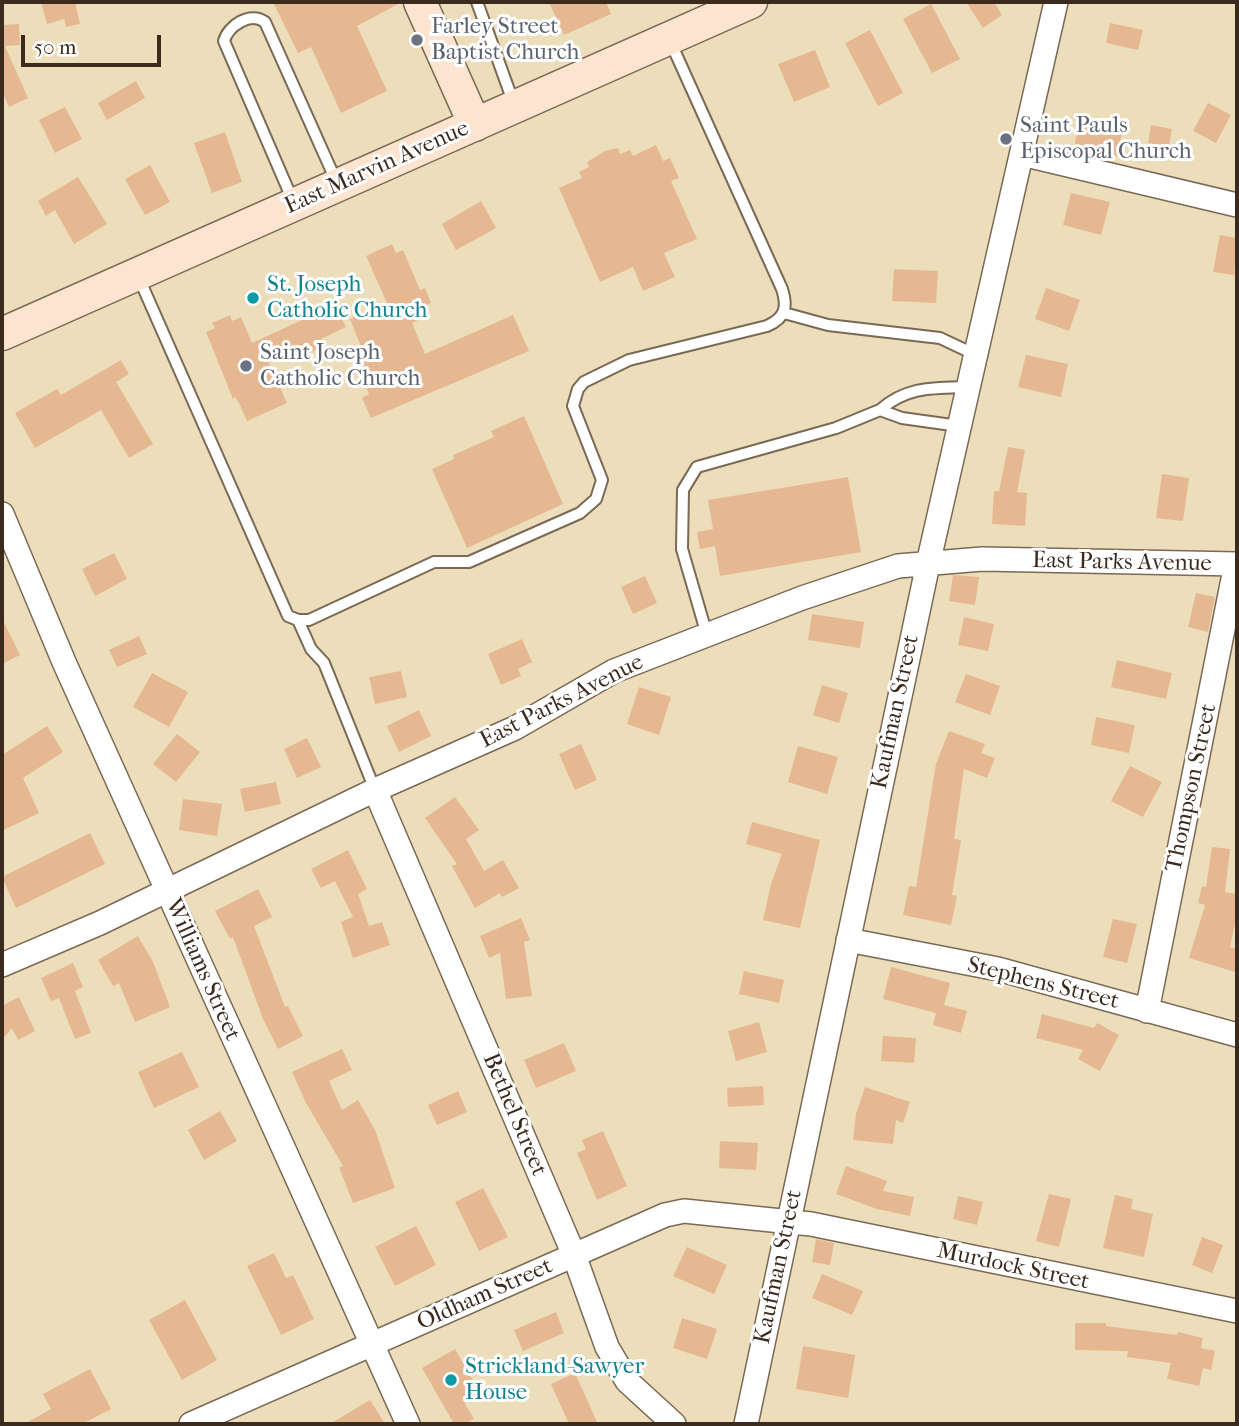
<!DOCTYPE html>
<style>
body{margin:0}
#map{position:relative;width:1239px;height:1426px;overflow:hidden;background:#ecdebb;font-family:"IM FELL French Canon",serif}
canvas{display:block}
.frame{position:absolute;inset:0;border:4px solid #3b2a1e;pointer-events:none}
.scale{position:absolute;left:21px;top:35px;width:140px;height:32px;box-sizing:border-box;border:4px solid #3b2a1e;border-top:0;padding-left:9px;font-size:21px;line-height:24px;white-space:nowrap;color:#3b2a1e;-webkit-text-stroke:5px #fff;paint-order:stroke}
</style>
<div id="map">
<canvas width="1239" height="1426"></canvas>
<div class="frame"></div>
<div class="scale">50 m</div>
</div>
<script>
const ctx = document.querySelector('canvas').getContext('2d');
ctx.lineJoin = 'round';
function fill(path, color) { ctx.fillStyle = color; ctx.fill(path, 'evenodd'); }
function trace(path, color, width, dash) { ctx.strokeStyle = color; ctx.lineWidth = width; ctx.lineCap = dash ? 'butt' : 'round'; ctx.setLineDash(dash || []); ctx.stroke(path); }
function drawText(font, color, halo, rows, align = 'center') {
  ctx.font = font + ' "IM FELL French Canon",serif'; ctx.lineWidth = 6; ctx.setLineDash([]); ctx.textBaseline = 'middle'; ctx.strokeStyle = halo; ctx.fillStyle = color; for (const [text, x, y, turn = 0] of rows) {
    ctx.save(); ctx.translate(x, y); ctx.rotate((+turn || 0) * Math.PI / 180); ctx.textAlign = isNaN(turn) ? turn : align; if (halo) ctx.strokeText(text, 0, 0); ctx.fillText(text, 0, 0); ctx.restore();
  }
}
fill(new Path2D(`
 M41 2H75L80 24 66 27 64 19 47 24Z
 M273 2H402L357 26 387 91 341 113 311 47 298 53Z
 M549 2H606L611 14 564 35Z
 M966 2H994L1002 15 983 28Z
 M931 4 960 59 932 73 903 19Z
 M1110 23 1143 30 1138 50 1106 43Z
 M19 24 20 45 5 46 28 98 9 107 2 91V25Z
 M870 30 903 93 878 106 845 43Z
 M815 50 830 87 794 102 778 64Z
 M136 81 145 98 107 120 98 103Z
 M1208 103 1231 115 1216 143 1193 131Z
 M65 107 82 139 55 153 39 120Z
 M1079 123 1122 132 1117 157 1074 148Z
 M1151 125 1172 129 1169 146 1148 143Z
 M225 132 242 182 212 193 194 143Z
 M656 145 663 161 670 158 679 178 671 181 697 239 664 253 675 277 643 291 633 267 600 282 559 188 582 178 579 172 589 167 587 162 605 151 618 148 620 154 630 150 633 156Z
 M150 165 170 202 145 215 125 179Z
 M78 177 107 224 74 244 55 210 46 216 38 201Z
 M1071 193 1110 202 1101 235 1063 225Z
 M481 201 496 228 456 250 442 224Z
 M1220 235 1237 238 1234 275 1213 272Z
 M392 244 396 253 403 250 420 290 425 288 431 303 414 311 418 320 412 323 425 354 513 315 529 351 371 418 362 398 369 394 363 379 368 377 359 356 364 354 350 319 387 303 366 256Z
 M894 269 938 271 936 303 892 301Z
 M1046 288 1080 300 1069 331 1035 319Z
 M337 308 346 327 321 339 324 346 307 354 303 345 268 361 287 403 247 421 239 403 235 397 233 399 206 332 215 328 212 323 230 315 232 321 241 317 252 343 313 315 315 318Z
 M1026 355 1068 364 1061 397 1018 387Z
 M121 360 129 374 116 382 153 444 129 458 101 410 35 448 15 413 57 389 61 395Z
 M524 416 563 504 467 548 432 469 454 459 453 455 494 437 491 431Z
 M1008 447 1025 450 1017 492 1027 493 1025 526 992 524 994 491H999Z
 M1162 474 1189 478 1183 521 1156 518Z
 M848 477 861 552 720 576 715 546 700 549 697 532 713 529 708 500Z
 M114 553 127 579 95 596 82 569Z
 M953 575 979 577 975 605 949 601Z
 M645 576 657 603 633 614 621 587Z
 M1196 593 1215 597 1208 632 1188 627Z
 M812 614 864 622 860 648 808 640Z
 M964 617 994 624 988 651 958 645Z
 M2 618 20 655 2 664Z
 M139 636 147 654 117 667 109 650Z
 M522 639 532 662 518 669 521 676 501 685 488 654Z
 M1117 660 1172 673 1166 699 1111 687Z
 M401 671 407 697 375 704 369 677Z
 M152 673 188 692 169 727 133 707Z
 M966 674 1000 686 990 715 955 702Z
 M822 685 848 693 839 723 813 715Z
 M639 687 671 697 659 735 627 724Z
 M419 710 431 736 399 752 387 726Z
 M1096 717 1135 725 1129 753 1091 745Z
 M47 726 63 752 23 778 39 813 2 831V755Z
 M949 731 985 744 981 753 995 758 987 778 964 769 954 839 961 840 952 895 957 896 951 925 903 915 909 886 916 887 936 764Z
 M177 734 200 752 176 782 153 764Z
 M307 738 321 767 297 778 284 749Z
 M581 744 597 780 575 790 559 754Z
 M798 746 838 757 827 794 788 782Z
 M1130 766 1162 782 1143 817 1111 801Z
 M276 782 281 804 245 812 240 789Z
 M455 797 479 830 466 839 484 871 503 860 519 888 502 897 500 893 475 908 452 866 457 864 425 818Z
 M183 799 222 804 217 836 179 830Z
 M752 822 820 840 800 928 763 920 771 884 782 854 746 844Z
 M90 833 105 864 16 908 2 877Z
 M1212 847 1230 849 1225 892 1237 894V914L1230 947 1237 949 1235 972 1189 958 1205 905 1198 903 1202 886 1206 887Z
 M348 850 367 889 358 894 369 926 382 922 390 945 353 958 341 922 353 917 335 881 321 888 311 869Z
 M258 889 272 917 254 926 285 1007 288 1006 303 1036 278 1049 263 1019 233 937 230 939 215 911Z
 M521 918 530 940 524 942 532 996 506 999 500 953 489 958 480 936Z
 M1113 919 1137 924 1127 963 1103 957Z
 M138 936 153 962 170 1007 135 1022 119 983 113 986 98 960Z
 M73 963 83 987 75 991 91 1033 75 1039 59 998 51 1001 41 978Z
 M891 967 950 983 944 1005 967 1011 961 1033 933 1025 936 1013 883 999Z
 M744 971 784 980 779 1003 739 994Z
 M19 997 35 1031 18 1040 12 1028 2 1040V1006Z
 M1042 1014 1094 1028 1097 1023 1119 1035 1100 1071 1078 1059 1083 1050 1036 1038Z
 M759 1022 767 1052 736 1061 728 1031Z
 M883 1036 916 1038 914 1063 881 1061Z
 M564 1043 576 1071 536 1088 524 1060Z
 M342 1049 352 1070 329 1081 342 1110 358 1100 375 1130 395 1188 353 1203 339 1167 343 1166 306 1103 292 1072Z
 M182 1052 199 1087 154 1108 138 1072Z
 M763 1086 764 1105 728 1107 727 1088Z
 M865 1087 910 1102 903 1123 896 1120 893 1144 853 1140 856 1114Z
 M458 1091 467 1112 437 1125 428 1105Z
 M220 1111 237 1141 204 1160 188 1130Z
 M603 1131 627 1186 597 1200 577 1153 586 1149 582 1140Z
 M720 1141 758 1143 756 1170 719 1168Z
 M846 1166 887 1181 883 1191 914 1197 910 1216 877 1209 836 1194Z
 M483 1188 508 1237 479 1251 455 1202Z
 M1049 1194 1071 1199 1059 1247 1036 1241Z
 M1115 1195 1133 1199 1131 1209 1153 1214 1144 1257 1103 1248Z
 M958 1196 983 1202 977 1225 953 1219Z
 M416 1226 436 1265 395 1286 375 1247Z
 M1202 1237 1223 1245 1212 1273 1192 1265Z
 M816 1239 834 1243 830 1265 812 1262Z
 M687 1247 727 1265 714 1294 673 1276Z
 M274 1253 286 1278 293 1275 314 1319 281 1335 247 1266Z
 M822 1274 863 1291 852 1315 812 1298Z
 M185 1300 217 1360 182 1380 149 1320Z
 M556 1312 564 1333 523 1351 514 1330Z
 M682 1318 717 1329 707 1359 673 1348Z
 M1075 1323H1106V1326L1177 1335 1178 1332 1203 1338 1201 1348 1215 1351 1211 1370 1203 1368 1199 1386 1167 1379 1171 1363 1127 1357 1128 1351 1075 1350Z
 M803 1346 855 1355 848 1398 796 1389Z
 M455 1349 480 1393 464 1402 474 1419 464 1424H454L422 1368Z
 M90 1369 111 1409 82 1424H24L51 1409 43 1394Z
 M575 1373 598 1424H569L551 1384Z
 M370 1400 385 1424H330Z`), '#e6b891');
const lane = new Path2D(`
 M477 2 514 104
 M293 201 224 41C228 26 250 11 265 22L337 183
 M138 276 288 616 298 620H309L434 562H469L580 513 596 499 602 480 573 406 578 389 584 382 629 360 767 326C785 318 788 308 782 289L670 41
 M784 313 828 325 940 338 976 355
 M959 426 902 418 880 410C907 386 934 388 969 387
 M298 620 311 649 324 663 375 790
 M707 635 682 549 683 490 697 467 836 428 880 410`);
const street = new Path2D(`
 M1022 154 1237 205
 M2 514 64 662 408 1424
 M375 790 574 1255 607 1347 627 1381 674 1424
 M848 940 998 969 1237 1035
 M2 965 100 923 375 790 515 728 614 671 802 598 898 566 982 559 1237 564
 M1147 1011 1236 564
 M191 1424 665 1215 684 1211 811 1224 1237 1311
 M746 1424 928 564 1056 2`);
const secondary = new Path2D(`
 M420 2 475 125
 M2 334 751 2`);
trace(lane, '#796955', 14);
trace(street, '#796955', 26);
trace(secondary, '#796955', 35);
trace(lane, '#fff', 10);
trace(street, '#fff', 23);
trace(secondary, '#fde4d1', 32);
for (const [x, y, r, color] of [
 [417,40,7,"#6b7280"],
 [1006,139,7,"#6b7280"],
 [253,298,7,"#0f9aa8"],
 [246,366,7,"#6b7280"],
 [451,1380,7,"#0f9aa8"]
]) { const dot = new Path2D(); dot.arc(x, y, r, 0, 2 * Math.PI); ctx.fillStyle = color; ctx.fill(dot); trace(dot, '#fff', 2.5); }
drawText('23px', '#5b616d', '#fff', [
 ["Farley Street",431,27],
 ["Baptist Church",431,53],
 ["Saint Pauls",1020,126],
 ["Episcopal Church",1020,152],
 ["Saint Joseph",260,353],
 ["Catholic Church",260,379]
], 'left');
drawText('23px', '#3b2a1e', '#fff', [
 ["East Marvin Avenue",377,168,-24],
 ["East Parks Avenue",1122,563,1],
 ["East Parks Avenue",562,702,-27],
 ["Kaufman Street",896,712,-78],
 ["Thompson Street",1192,788,-78],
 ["Williams Street",202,970,66],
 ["Stephens Street",1043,984,14],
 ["Bethel Street",514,1115,67],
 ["Kaufman Street",779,1267,-78],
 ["Murdock Street",1013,1267,12],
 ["Oldham Street",485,1295,-24]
]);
drawText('23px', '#0d838f', '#fff', [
 ["St. Joseph",267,285],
 ["Catholic Church",267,311],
 ["Strickland-Sawyer",465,1367],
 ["House",465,1393]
], 'left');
</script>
